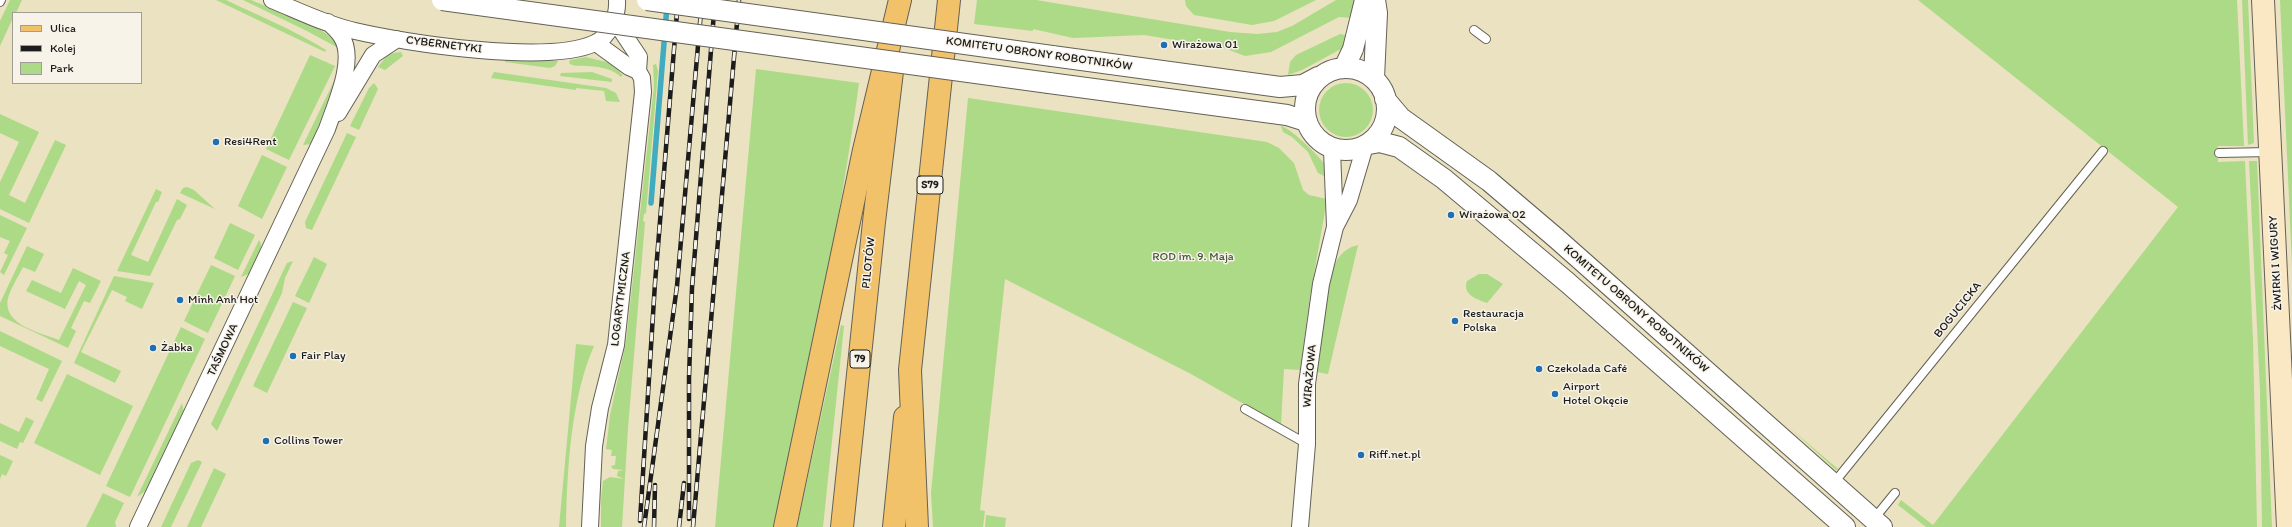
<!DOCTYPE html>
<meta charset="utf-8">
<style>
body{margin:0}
#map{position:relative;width:2292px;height:527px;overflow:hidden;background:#eae2c1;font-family:Itim,sans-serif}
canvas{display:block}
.legend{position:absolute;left:12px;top:12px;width:130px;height:72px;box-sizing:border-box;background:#f7f3e8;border:1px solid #9f9d96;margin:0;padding:5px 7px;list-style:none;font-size:12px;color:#1c1c1c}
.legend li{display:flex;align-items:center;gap:8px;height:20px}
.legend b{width:20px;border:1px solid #9f9d96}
</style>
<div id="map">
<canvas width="2292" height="527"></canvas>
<ul class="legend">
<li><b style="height:5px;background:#f2c26a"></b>Ulica</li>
<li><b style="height:5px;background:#1c1c1c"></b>Kolej</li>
<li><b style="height:11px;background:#acda87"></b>Park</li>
</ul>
</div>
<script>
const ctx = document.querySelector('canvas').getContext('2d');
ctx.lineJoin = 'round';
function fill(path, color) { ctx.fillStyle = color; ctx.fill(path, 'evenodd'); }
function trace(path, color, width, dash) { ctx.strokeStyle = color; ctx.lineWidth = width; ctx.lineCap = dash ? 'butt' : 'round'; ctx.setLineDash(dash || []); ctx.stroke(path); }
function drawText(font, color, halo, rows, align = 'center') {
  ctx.font = font + ' Itim,sans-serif'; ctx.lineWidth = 3; ctx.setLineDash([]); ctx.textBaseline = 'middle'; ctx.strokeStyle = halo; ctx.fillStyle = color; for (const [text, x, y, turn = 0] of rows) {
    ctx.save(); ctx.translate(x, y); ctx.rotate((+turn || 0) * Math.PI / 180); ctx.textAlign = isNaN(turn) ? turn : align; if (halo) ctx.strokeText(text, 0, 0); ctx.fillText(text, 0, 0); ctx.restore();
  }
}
fill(new Path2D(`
 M10 0H22L16 13H13V18L0 46V21Z
 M216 0H226C259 16 294 30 326 50L325 52Z
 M243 0H251C282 14 322 21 342 50L307 31Z
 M977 0H1036L1230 32 1257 34 1277 32 1292 26 1336 0H1354L1357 4 1353 18 1339 17 1271 52 1245 56 1224 48 1144 35 1073 38 1033 29V31L974 24Z
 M1185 0H1316L1274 21 1252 25 1194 15 1186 6Z
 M1918 0H2237L2244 146H2218V162L2245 161 2253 340 2257 527H1926L1898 505 1901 500 1933 525 2178 207Z
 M2242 0H2248L2254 143 2248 145Z
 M2280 0H2292V266Z
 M1340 34 1350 36 1341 49 1302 70 1288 75 1290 62 1296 55Z
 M401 52 403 56 385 70 378 67 388 54Z
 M310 55 335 66 289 160 266 149Z
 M586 57 610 63 623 75 621 77C602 60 575 70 569 63L570 60Z
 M505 59 558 61 555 66 550 68 505 62Z
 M656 64 658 71 646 213 644 214 643 221 645 222 628 428 622 527H601V499L603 481 610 477 624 479 617 476 618 471 624 470 613 469 611 466 615 465 616 456H611L612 450 606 449 610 415 626 342 654 86 653 65Z
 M756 69 859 83C839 233 806 380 773 527H715Z
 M494 72 606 88 616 93 620 102 606 101 604 91 576 88V90L491 78Z
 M592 72 612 79V82L560 76 561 73Z
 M336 77 312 144 303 145Z
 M1319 110a27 27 0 1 1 54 0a27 27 0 1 1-54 0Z
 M374 83 378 89 359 130 350 126 369 88Z
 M968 98 1267 142 1279 148 1294 163 1303 190 1309 195 1327 199 1309 303 1300 370 1284 369 1281 425 1191 374 1005 279 980 510 985 511 983 527H933L931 493Z
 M0 114 39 132 9 195 25 203 55 140 66 145 29 223 0 209V182L19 142 0 133Z
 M1281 126C1292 129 1320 157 1327 167L1326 177 1318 173 1308 152 1292 137 1283 132Z
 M347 133 356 137 312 230 306 228 305 222Z
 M262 155 287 167 262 219 238 206Z
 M2249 161H2257L2272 527H2262L2260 390Z
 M187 187 194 190 215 209 180 193 183 188Z
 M156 189 162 192 158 202H156L131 255 148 262 177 199 187 205 180 219 177 220 150 276 117 271Z
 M0 215 27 228 4 275 0 272 8 255 4 253 10 241 0 237Z
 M230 223 255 235 238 270 214 258Z
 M259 240C266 250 255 264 251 273L241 277Z
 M1358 245 1328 374 1317 372C1320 345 1325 282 1337 260 1342 252 1349 247 1358 245Z
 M27 246 44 254 35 272 23 267C18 277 11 288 8 298 2 326 43 333 59 340L86 285 79 281 65 309 26 291 32 280 61 293 73 268 101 281 90 303 84 301 71 328 76 331 68 348 0 316V303Z
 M314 257 327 264 309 303 295 296Z
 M293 261 285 278 282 293 217 431 211 424 287 263Z
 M211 265 235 276 208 333 184 321Z
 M1479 274H1487L1503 284 1487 303C1477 299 1462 295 1467 281Z
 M114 276 154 283 142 309 125 301 127 297 112 290 81 352 121 371 115 383 74 363Z
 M293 302 307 308 267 393 253 386Z
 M841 325 844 326 823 527H797Z
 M181 327 205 339 130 497 106 486Z
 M0 331 62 361 42 402 36 399 49 369 0 346Z
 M576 344 594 346C571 398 567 469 566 525V527H559Z
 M67 374 133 406 100 475 34 443Z
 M182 403 184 413 147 490 137 497Z
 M26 417 34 421 23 443 20 442 17 449 0 441V423L19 432Z
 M1790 428 1838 469 1836 470Z
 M0 455 13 461 6 476 2 474 0 479Z
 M198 460 202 462 171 527H161L191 463Z
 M214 468 226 474 201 527H187Z
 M103 493 124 503 115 522 116 527H86Z
 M986 515 1006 518 1005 527H985Z`), '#acda87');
trace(new Path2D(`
 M651 203 667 6`), '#41acc0', 5.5);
const service = new Path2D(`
 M0 2 1 0
 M1474 30 1486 39
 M2219 153 2269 152
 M1245 409 1307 444
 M1833 484 2103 151
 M1873 520 1895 493`);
const minor = new Path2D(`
 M272 0C299 11 327 25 355 31 406 43 549 65 595 43 610 36 618 16 617 0
 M596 43 629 67 638 71
 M338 113 373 55 397 39
 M1332 150 1335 226
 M138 527 327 129C335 105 357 59 341 36 338 31 332 26 328 22
 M590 527 594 446 600 408 616 345 643 92 642 78 638 71 639 57 621 30 612 24
 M1300 527 1307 444V384L1321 284 1335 227 1349 200 1365 146`);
const tertiary = new Path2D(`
 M1052 56 1280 87 1303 85 1318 77
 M1345 66 1353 49 1365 0
 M1305 109a41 41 0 1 1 82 0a41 41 0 1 1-82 0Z
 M1374 78 1377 13 1375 0
 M1049 83 1287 115 1306 121
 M1385 99 1401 118 1489 181 1556 238 1882 527
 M1369 144 1380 142 1399 147 1444 179 1568 283 1845 527`);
const secondary = new Path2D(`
 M2263 0 2288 527`);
const primary = new Path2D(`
 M842 527 874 222 893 63
 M894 527 905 417`);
const motorway = new Path2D(`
 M785 527 864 150 900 0
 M917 527 910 370 949 0`);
trace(service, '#646156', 10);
trace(minor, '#646156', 18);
trace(tertiary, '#646156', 22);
trace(secondary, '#646156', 24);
trace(primary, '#646156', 24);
trace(motorway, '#646156', 24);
trace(service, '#fff', 8);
trace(minor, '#fff', 16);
trace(tertiary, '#fff', 20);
trace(secondary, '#fae7c3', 22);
trace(primary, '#f2c26a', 22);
trace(motorway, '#f2c26a', 22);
const rail = new Path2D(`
 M689 519V378L692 288 715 0
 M640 521 655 283 678 0
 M644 527 677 286 702 0
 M654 527 655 485
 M679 527 684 483
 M693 527 739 0`);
trace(rail, '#1c1c1c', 4.5);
trace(rail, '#f7f3e8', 3, [9]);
const tertiaryBridge = new Path2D(`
 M442 0 1049 83
 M647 0 1052 56`);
trace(tertiaryBridge, '#646156', 22, []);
trace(tertiaryBridge, '#fff', 20);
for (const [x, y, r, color] of [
 [1164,45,4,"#1f6fb2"],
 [216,142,4,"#1f6fb2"],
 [1451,215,4,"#1f6fb2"],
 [180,300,4,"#1f6fb2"],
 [1455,321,4,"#1f6fb2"],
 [153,348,4,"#1f6fb2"],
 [293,356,4,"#1f6fb2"],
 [1539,369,4,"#1f6fb2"],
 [1555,394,4,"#1f6fb2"],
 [266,441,4,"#1f6fb2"],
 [1361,455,4,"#1f6fb2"]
]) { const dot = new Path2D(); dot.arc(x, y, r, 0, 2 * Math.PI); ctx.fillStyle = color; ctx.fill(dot); trace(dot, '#f7f3e8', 1.5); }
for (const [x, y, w] of [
 [930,185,26],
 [860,359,20]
]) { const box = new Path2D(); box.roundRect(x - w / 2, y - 9, w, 18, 3); ctx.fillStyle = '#f7f3e8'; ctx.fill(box); trace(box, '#1c1c1c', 1); }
drawText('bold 11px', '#1c1c1c', null, [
 ["S79",930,185],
 ["79",860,359]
]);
drawText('12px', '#1c1c1c', '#f7f3e8', [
 ["CYBERNETYKI",444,45,7],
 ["KOMITETU OBRONY ROBOTNIKÓW",1039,54,8],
 ["PILOTÓW",869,263,-84],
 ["ŻWIRKI I WIGURY",2276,263,-93],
 ["LOGARYTMICZNA",621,299,-83],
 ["KOMITETU OBRONY ROBOTNIKÓW",1636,309,41],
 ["BOGUCICKA",1958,310,-51],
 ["TAŚMOWA",223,350,-65],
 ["WIRAŻOWA",1310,376,-85]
]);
drawText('12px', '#1c1c1c', '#f7f3e8', [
 ["Wirażowa 01",1172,45],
 ["Resi4Rent",224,142],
 ["Wirażowa 02",1459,215],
 ["Minh Anh Hot",188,300],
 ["Restauracja",1463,314],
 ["Polska",1463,328],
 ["Żabka",161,348],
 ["Fair Play",301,356],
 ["Czekolada Café",1547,369],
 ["Airport",1563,387],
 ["Hotel Okęcie",1563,401],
 ["Collins Tower",274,441],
 ["Riff.net.pl",1369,455]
], 'left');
drawText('12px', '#47553c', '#f7f3e8', [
 ["ROD im. 9. Maja",1193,257]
]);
</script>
